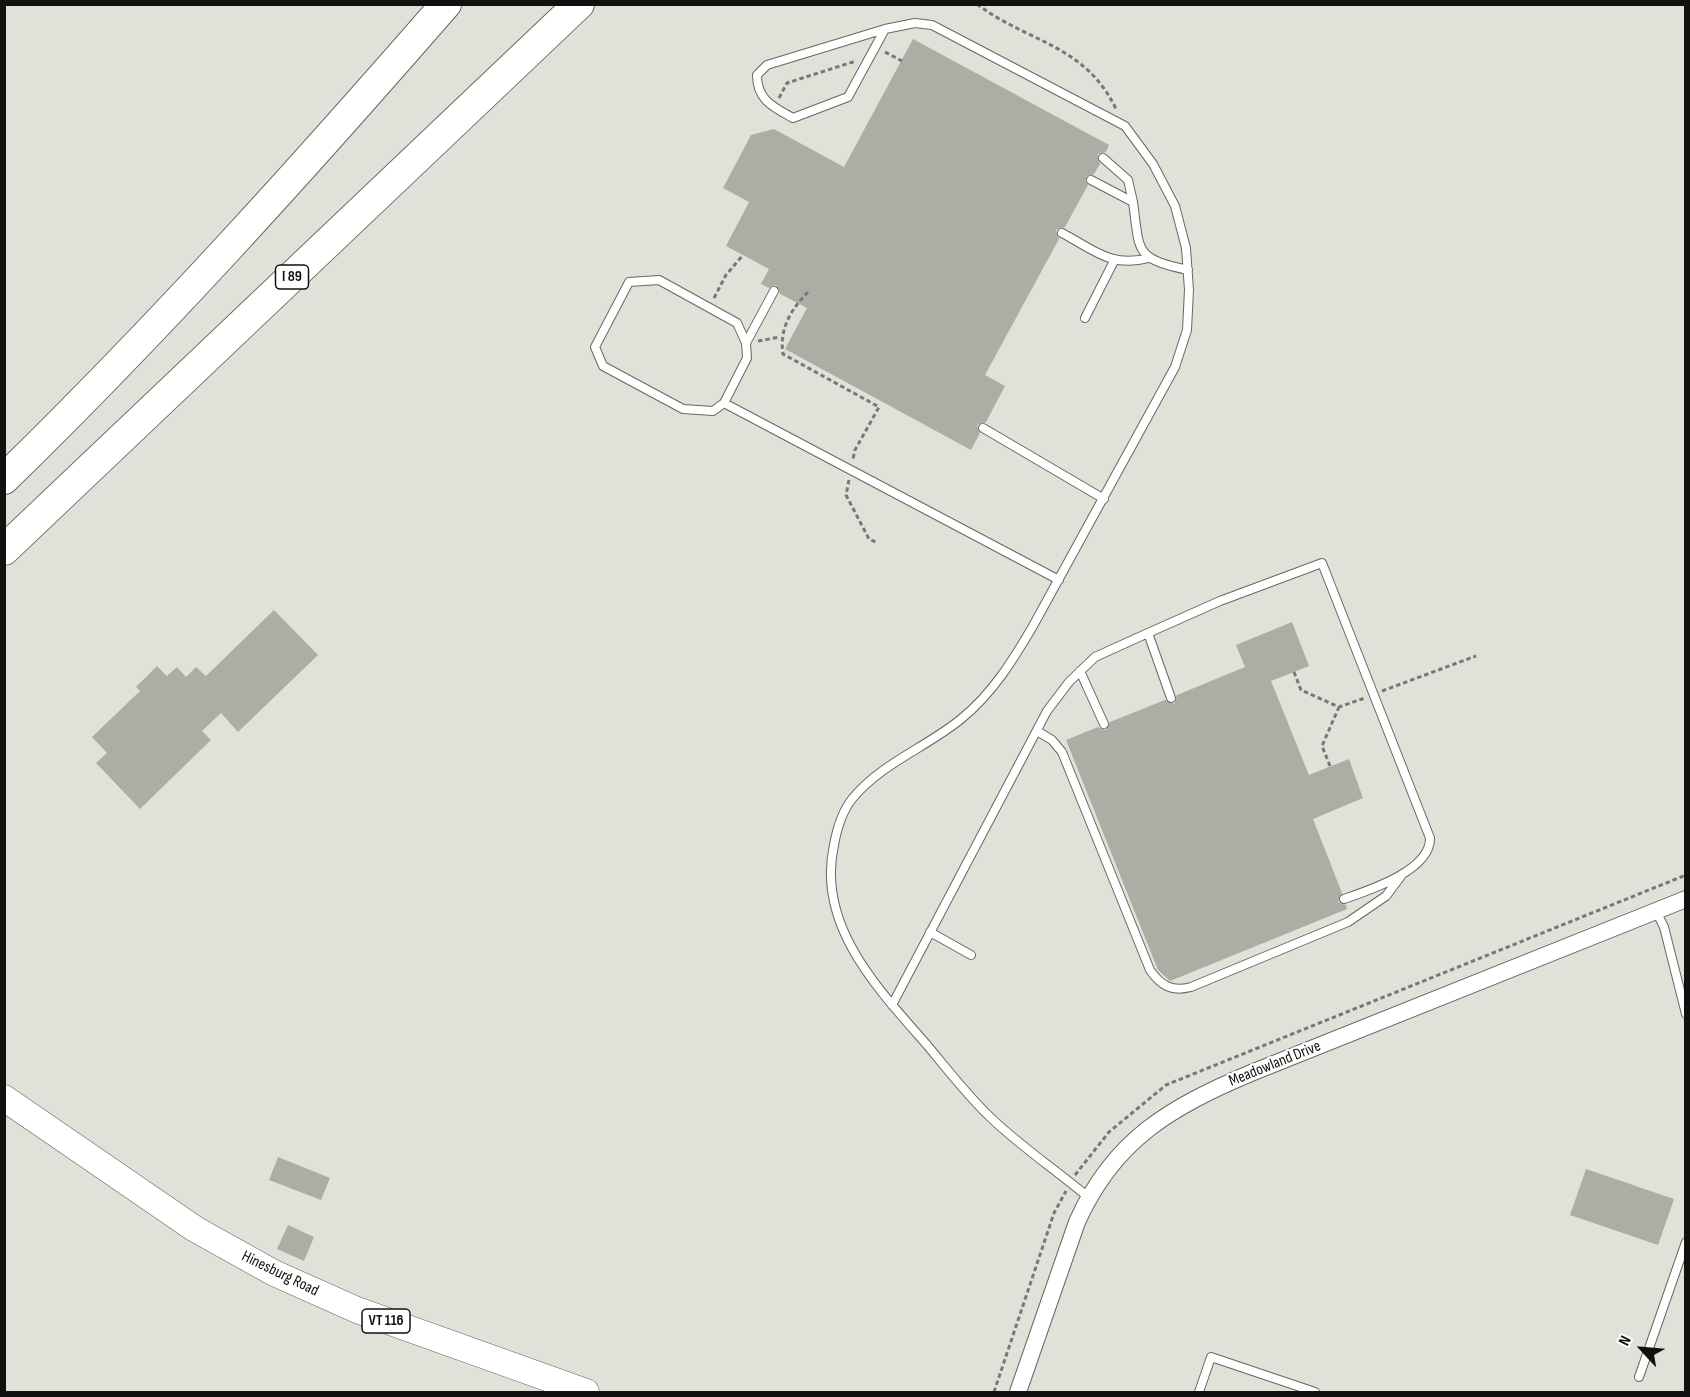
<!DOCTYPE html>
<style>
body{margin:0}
#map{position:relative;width:1690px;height:1397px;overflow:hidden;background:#dfe2d9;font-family:"Sofia Sans Condensed",sans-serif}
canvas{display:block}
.frame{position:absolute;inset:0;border:6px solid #11120f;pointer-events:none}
.north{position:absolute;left:1612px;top:1319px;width:60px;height:60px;-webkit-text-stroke:4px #fff;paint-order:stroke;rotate:296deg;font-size:16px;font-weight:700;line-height:24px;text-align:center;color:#11120f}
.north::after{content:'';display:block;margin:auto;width:21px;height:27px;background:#11120f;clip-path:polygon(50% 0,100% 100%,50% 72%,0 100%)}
</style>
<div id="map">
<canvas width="1690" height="1397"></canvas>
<div class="frame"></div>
<div class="north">N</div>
</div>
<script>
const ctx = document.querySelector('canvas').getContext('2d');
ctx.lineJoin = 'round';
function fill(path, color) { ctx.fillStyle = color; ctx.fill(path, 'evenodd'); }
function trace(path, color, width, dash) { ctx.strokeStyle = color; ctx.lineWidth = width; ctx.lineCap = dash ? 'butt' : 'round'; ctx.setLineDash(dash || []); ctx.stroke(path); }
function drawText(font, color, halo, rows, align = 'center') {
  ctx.font = font + ' "Sofia Sans Condensed",sans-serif'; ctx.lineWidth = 4.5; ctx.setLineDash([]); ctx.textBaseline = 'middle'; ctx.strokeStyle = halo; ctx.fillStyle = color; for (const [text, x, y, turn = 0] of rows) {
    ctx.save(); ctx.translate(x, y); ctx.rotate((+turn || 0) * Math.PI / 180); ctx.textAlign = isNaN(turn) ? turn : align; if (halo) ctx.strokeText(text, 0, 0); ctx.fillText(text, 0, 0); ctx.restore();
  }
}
fill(new Path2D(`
 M913 39 1109 145 1106 152 1098 154 1100 164 1094 174 1086 177 1088 185 1065 227 1056 230 1059 239 985 375 1005 386 986 422 977 425 980 433 971 450 785 349 807 308 780 294 776 285 769 288 761 284 769 269 726 246 749 202 723 188 751 135 774 129 844 167Z
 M274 610 318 655 238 732 221 713 202 731 211 740 140 809 96 763 107 753 92 737 140 691 136 687 157 666 167 676 177 667 186 677 196 667 206 676Z
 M1292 622 1309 666 1271 681 1309 775 1349 759 1363 798 1313 819 1342 893 1338 902 1346 905 1347 909 1170 981 1158 970 1066 740 1098 727 1106 730 1110 722 1165 700 1174 704 1177 695 1245 667 1236 645Z
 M278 1157 330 1178 321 1200 269 1180Z
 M1586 1169 1674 1199 1658 1245 1570 1215Z
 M288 1225 314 1237 304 1261 277 1249Z`), '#acaea6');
const service = new Path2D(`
 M885 29 915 23 932 25 1125 126 1153 164 1175 206 1186 248 1189 290 1187 330 1175 367 1033 626C1013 660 993 693 961 719 927 747 880 764 852 799 842 812 837 828 834 845 816 925 878 989 927 1045 947 1069 967 1095 990 1117 1020 1146 1056 1170 1088 1197
 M885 29 848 97 793 118C773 107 757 100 757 75L767 65Z
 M1103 158 1128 180 1133 202
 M1091 180 1133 202C1140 253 1134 258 1188 270
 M1062 233C1094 250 1111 268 1149 258
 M659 280 737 323 746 343 747 358 724 403 713 411 683 409 603 366 595 347 629 282Z
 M1085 318 1114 261
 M746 343 774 291
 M724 403 1059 580
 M983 428 1104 499
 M1148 633 1220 601 1322 563 1430 838C1431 870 1370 890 1344 899
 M1080 671 1104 724
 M1037 731 1052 740 1062 752 1150 970C1161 986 1172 992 1191 987L1348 922 1386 896 1401 876
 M1656 911 1664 927 1686 1014
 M930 932 971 955
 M892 1005 1047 711 1069 682 1095 657 1148 633 1171 698
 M1639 1377 1686 1242
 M1199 1392 1211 1357 1315 1392`);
const minor = new Path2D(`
 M1018 1392 1077 1222C1114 1139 1171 1107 1251 1073L1686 899`);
const primary = new Path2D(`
 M4 1098 195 1229 274 1273 357 1310 586 1392`);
const motorway = new Path2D(`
 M4 479C159 328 304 167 446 4
 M4 550 579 4`);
trace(service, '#666860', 10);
trace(minor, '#666860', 18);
trace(primary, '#666860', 27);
trace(motorway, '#666860', 32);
trace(new Path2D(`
 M977 4C1028 43 1085 44 1116 109
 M885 52 902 61
 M779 98 787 83 856 61
 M808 292C791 309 779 329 783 354L879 407 855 450 853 459
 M714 298 726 275 743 255
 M758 341 780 337
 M849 480 846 495 869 539 878 543
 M1294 672 1301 690 1339 707 1365 698
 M1382 691 1476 656
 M1330 766 1322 746 1339 707
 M1075 1175 1109 1132 1166 1085 1686 875
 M994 1392 1054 1213 1066 1191`), '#777973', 3, [4.5, 3]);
trace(service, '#fff', 8);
trace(minor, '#fff', 16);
trace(primary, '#fff', 26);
trace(motorway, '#fff', 30);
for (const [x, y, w] of [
 [292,277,33],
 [386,1321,48]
]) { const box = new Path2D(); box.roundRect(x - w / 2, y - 12, w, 24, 4.5); ctx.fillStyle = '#fff'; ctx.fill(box); trace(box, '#11120f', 1.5); }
drawText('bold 15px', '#11120f', null, [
 ["I 89",292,277],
 ["VT 116",386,1321]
]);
drawText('16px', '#11120f', '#fff', [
 ["Meadowland Drive",1275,1064,-22],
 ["Hinesburg Road",280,1274,26]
]);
</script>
